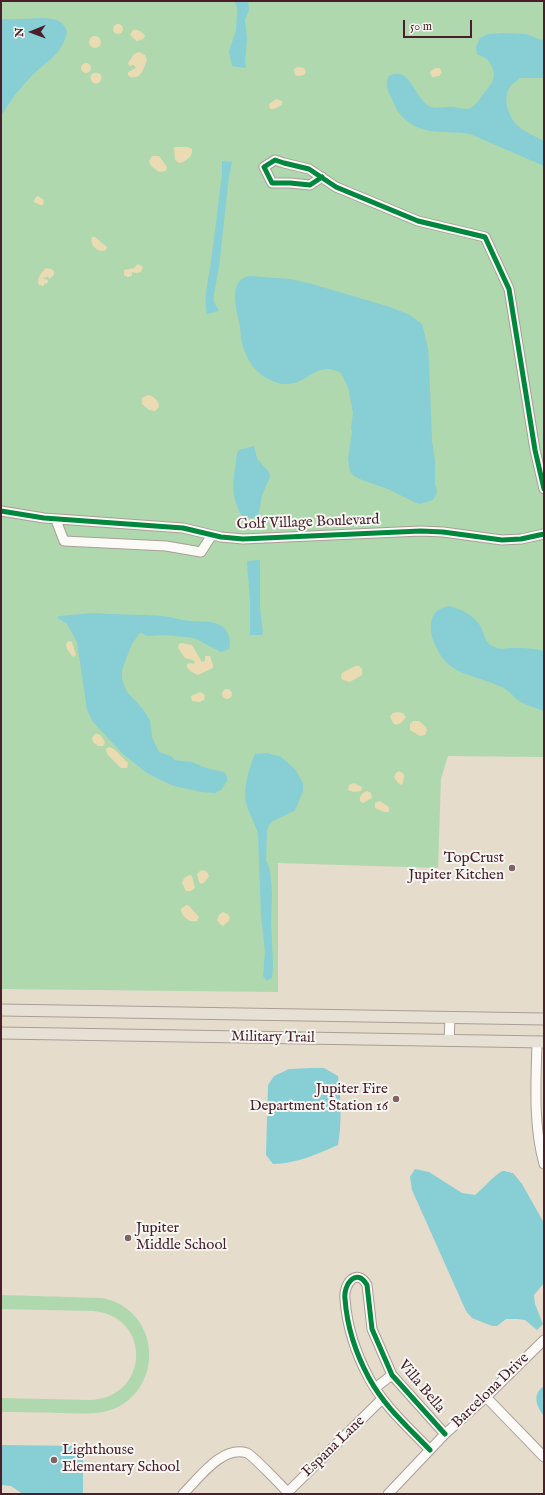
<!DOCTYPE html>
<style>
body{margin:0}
#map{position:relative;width:545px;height:1495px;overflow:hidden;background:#e6dccc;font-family:"IM FELL English",serif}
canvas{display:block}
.frame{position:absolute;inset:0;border:2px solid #4a1f2b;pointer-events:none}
.north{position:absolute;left:12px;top:12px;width:40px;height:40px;-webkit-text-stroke:3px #f6f6f2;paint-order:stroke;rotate:269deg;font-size:11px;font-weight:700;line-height:16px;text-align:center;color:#4a1f2b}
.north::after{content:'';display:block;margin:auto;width:14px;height:18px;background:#4a1f2b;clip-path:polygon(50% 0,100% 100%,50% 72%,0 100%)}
.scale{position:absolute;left:403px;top:20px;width:69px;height:18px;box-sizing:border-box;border:2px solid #4a1f2b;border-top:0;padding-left:5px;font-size:12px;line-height:14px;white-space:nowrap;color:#4a1f2b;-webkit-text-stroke:3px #f6f6f2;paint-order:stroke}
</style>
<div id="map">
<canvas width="545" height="1495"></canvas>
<div class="frame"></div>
<div class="north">N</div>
<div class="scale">50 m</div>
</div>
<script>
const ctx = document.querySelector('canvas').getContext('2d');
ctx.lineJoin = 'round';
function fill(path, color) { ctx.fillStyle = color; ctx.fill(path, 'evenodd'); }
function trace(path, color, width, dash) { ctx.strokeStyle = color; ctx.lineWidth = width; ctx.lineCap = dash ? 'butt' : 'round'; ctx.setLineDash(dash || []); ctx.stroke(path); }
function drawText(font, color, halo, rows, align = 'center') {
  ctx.font = font + ' "IM FELL English",serif'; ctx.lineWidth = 4; ctx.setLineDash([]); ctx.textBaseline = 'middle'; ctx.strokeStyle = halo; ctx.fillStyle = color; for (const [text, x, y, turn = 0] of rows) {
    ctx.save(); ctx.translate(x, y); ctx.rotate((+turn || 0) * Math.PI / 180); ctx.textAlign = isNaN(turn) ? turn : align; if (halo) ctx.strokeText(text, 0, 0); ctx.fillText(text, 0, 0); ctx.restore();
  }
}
fill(new Path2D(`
 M1 1 544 2V757L448 756 441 779 438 868 278 863V992L1 989Z
 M1 1295 102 1298C111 1300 120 1303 127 1309 161 1335 155 1390 116 1408 98 1416 78 1413 59 1413 40 1412 20 1412 1 1412V1398L91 1400C150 1397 152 1316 93 1311L1 1309Z`), '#afd8ae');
fill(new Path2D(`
 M113 29a5 5 0 1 1 10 0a5 5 0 1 1-10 0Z
 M133 30C137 29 143 32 145 36L143 39 137 41 133 38 130 35Z
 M89 42a6 6 0 1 1 12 0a6 6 0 1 1-12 0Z
 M139 52 145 55 147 60C143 68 142 80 130 77L128 75V72L136 68 134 65 129 66 128 63 134 54Z
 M81 68a5 5 0 1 1 10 0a5 5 0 1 1-10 0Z
 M298 67 304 68 306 72 304 75 298 76 295 75 294 69Z
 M435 68H440L442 73 439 76 432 77 430 73 431 71Z
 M90.5 78a5.5 5.5 0 1 1 11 0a5.5 5.5 0 1 1-11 0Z
 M276 99 282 101V105L274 109H270L269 104Z
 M174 147H188L192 149C194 156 185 162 179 163L175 160Z
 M152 156H159L167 167 166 171 159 172 151 166 149 161Z
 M38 196 44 200 43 205H40L34 202 35 198Z
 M92 237H95L107 247 106 250C98 254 89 244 92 237Z
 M138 264 143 267 141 272 136 273 132 272V275C130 278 126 277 124 275V270L134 268Z
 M46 268 51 269 54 271V275L49 279 48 276 46 278 44 277V279L48 280V282L46 284 44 283V286L39 285C36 278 41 273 46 268Z
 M148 395C154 396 159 401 159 407L155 411 149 410 142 404V398Z
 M68 641 72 642 76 655 73 657 67 649 66 644Z
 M182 643 192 645 202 662 205 661V656H210L213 665V668L198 675 190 671 187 667V664L190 663 194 664 195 662 193 660 185 658 178 648 179 644Z
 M355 666H359L362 669V675L350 682 343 680 341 678 342 673Z
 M222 694a5 5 0 1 1 10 0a5 5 0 1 1-10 0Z
 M200 692 205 695 204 700 199 702 192 701 191 696Z
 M398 712 403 713 406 717 401 723 396 725 393 723 390 716 393 713Z
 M413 721H419L426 727 427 730 425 735 420 736 410 730V724Z
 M95 734C100 733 103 738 105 743L103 746H98L93 742 92 738Z
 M109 747 114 749 128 763 127 768H121L107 754 106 749Z
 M399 771 403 773 404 776 403 783 401 785 398 783 394 777 396 773Z
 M354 783 362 787 361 791 354 792 348 790 349 785Z
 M367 791 371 793 372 798 363 803 360 801C359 796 362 793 367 791Z
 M380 801 389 807V812H384L375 808V803Z
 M203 870 207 872 209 876 205 882 201 884 199 882 197 874 200 871Z
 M189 875 192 876 195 888 191 891H186L182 883 184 878Z
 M186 905 189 906 199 917 197 921C190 923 181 917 181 909Z
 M223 912 227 914 230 917 229 921 223 926 220 924 217 920 219 915Z`), '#eadbb3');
fill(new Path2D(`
 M234 1H248L249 10 245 20 247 39 245 62 246 68 232 66 229 51 236 31 237 13V7Z
 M42 18C54 19 62 19 67 31 64 50 52 58 38 70 32 75 26 82 21 88 13 96 8 106 1 116V19H20Z
 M506 33 526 34 544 41V78H520C517 81 513 83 510 87 502 97 508 116 517 125 524 132 535 136 544 141V166L470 134C461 132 454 133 445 132 426 132 408 127 397 110 395 107 394 103 392 99 388 91 384 84 389 76 410 65 414 97 429 106 436 110 445 106 453 107 457 107 461 109 465 109 473 109 477 103 481 97 489 86 499 79 491 65 490 63 488 59 485 58 483 56 480 56 477 54L476 47 480 38 488 34Z
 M222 161 232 162 229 176 219 267 214 294V302L219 311 207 314C203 296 209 279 211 261 215 233 218 204 222 175Z
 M250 276 290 279 312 284 390 307 410 315 422 324 428 348 429 364 432 441 435 461V484L437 491 436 495 433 500 420 504 414 502 388 489 362 480 354 476 350 471 348 459 352 432 351 428 353 413 348 387 341 373C310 356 304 402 263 376 253 370 245 355 242 343 240 336 241 329 239 322 236 307 228 279 250 276Z
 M254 446 257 459 269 472 270 477 262 495 259 512V518H243C228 492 234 481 237 453L239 450Z
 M260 560V608L263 633 262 635H250V599L247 563V561Z
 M448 606C460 608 475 616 481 627 484 635 486 644 494 647 500 650 507 648 513 648 523 648 534 648 544 651V711C537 708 528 706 521 702 513 697 508 689 499 686 474 674 449 676 436 647 433 640 430 633 431 624 432 613 438 609 448 606Z
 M92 613C115 615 139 614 162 616 172 617 180 620 190 621 199 622 211 620 220 625 228 629 232 640 229 649L221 652 194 638 165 635 147 636 141 633 139 634 132 644 124 664 122 671V678L124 685 127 692 142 708 150 720 152 737 159 752 171 756 174 760 192 762 206 768 224 772 227 776V781L221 790 215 793 202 792 174 786 165 782 147 773 123 754 93 722 87 710 77 642 67 624 58 618V616H60Z
 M267 753 281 757 295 769 303 783V791L297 806 294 811 273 821 269 825 267 830 266 860 270 870 272 893 271 922 273 965 272 978 267 981 263 976 265 952 261 915 258 835C256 824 250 816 247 806 242 789 249 769 255 754Z
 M311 1068H324L338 1076C341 1099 342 1122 338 1145 317 1154 296 1164 273 1164L266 1155 268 1085 274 1076 289 1069Z
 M415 1169 429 1172 462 1193 475 1195C482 1190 497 1172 503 1171 506 1171 511 1173 513 1173L522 1184 544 1223V1283L534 1295 535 1304 543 1324 537 1330 525 1320 517 1319H506L497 1326H492L472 1318 466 1311 412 1190 410 1177Z
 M544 1386V1416C536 1406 532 1394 544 1386Z
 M1 1445 83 1446V1494H23L11 1486 1 1485Z`), '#87ced5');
const minor = new Path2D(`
 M322 177 310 185 290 183H272L264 167 275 160 284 163 309 169 336 187 418 221 485 237 509 289 535 450 544 489
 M1 511 44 518 183 528 221 537 243 539 421 531 443 532 502 540 521 539 544 534
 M56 520 64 541 166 546 201 552 212 535
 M449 1041 450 1018
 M537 1042C536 1083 533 1124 544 1164
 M375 1388 392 1375
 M486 1397 544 1457
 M430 1450C408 1427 384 1406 369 1378 356 1354 347 1326 345 1299 343 1284 357 1267 367 1285L372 1329 392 1375 445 1434
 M183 1494C199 1478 222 1445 247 1453 252 1455 283 1487 289 1494
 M286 1494 382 1399
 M388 1494 445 1434 486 1397 544 1340`);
const major = new Path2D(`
 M1 1010 544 1019
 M1 1033 544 1042`);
trace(minor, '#aa9e97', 11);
trace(major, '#aa9e97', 13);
trace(minor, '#fbfaf7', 9);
trace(major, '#e7e0d4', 11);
trace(new Path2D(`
 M322 177 310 185 290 183H272L264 167 275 160 284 163 309 169 336 187 418 221 485 237 509 289 535 450 544 489
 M1 511 44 518 183 528 221 537 243 539 421 531 443 532 502 540 521 539 544 534
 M430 1450C408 1427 384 1406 369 1378 356 1354 347 1326 345 1299 343 1284 357 1267 367 1285L372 1329 392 1375 445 1434`), '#00873e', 5);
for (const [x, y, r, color] of [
 [512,868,4,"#816163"],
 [396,1099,4,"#816163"],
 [128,1238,4,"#816163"],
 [54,1460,4,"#816163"]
]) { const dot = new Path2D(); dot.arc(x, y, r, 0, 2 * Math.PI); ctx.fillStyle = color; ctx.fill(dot); trace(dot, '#f6f6f2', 1.5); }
drawText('15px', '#4a1f2b', '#f6f6f2', [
 ["Golf Village Boulevard",308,523,-2],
 ["Military Trail",273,1038,1],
 ["Villa Bella",421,1387,50],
 ["Barcelona Drive",491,1391,-44],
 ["Espana Lane",334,1447,-44]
]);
drawText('15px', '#4a1f2b', '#f6f6f2', [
 ["TopCrust",504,859],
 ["Jupiter Kitchen",504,876],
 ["Jupiter Fire",388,1090],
 ["Department Station 16",388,1107],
 ["Jupiter",136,1229,"left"],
 ["Middle School",136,1246,"left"],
 ["Lighthouse",62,1451,"left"],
 ["Elementary School",62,1468,"left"]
], 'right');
</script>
